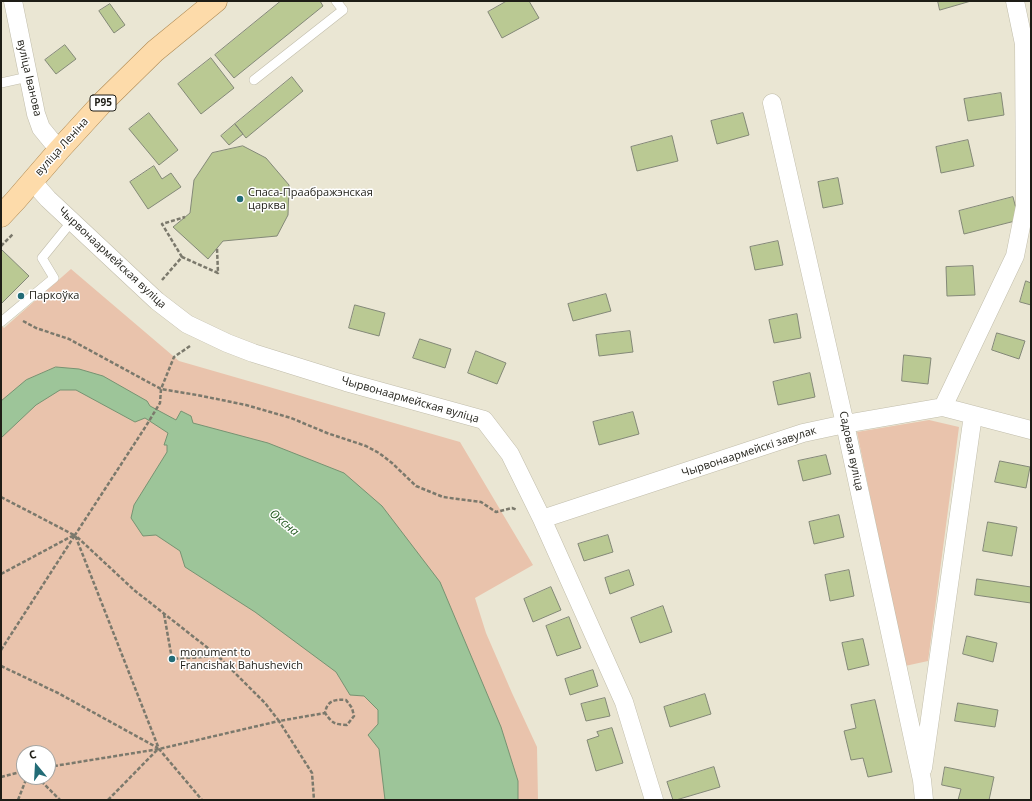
<!DOCTYPE html>
<meta charset="utf-8">
<style>
body{margin:0}
#map{position:relative;width:1032px;height:801px;overflow:hidden;background:#eae6d3;font-family:"Open Sans",sans-serif}
canvas{display:block}
.frame{position:absolute;inset:0;border:2px solid #1e1d16;pointer-events:none}
.north{position:absolute;left:16px;top:745px;width:40px;height:40px;box-sizing:border-box;background:#fff;border:1px solid #a5a5a2;border-radius:50%;rotate:342deg;font-size:11px;font-weight:700;line-height:16px;text-align:center;color:#1e1d16}
.north::after{content:'';display:block;margin:auto;width:14px;height:18px;background:#236c77;clip-path:polygon(50% 0,100% 100%,50% 72%,0 100%)}
</style>
<div id="map">
<canvas width="1032" height="801"></canvas>
<div class="frame"></div>
<div class="north">С</div>
</div>
<script>
const ctx = document.querySelector('canvas').getContext('2d');
ctx.lineJoin = 'round';
function fill(path, color) { ctx.fillStyle = color; ctx.fill(path, 'evenodd'); }
function trace(path, color, width, dash) { ctx.strokeStyle = color; ctx.lineWidth = width; ctx.lineCap = dash ? 'butt' : 'round'; ctx.setLineDash(dash || []); ctx.stroke(path); }
function drawText(font, color, halo, rows, align = 'center') {
  ctx.font = font + ' "Open Sans",sans-serif'; ctx.lineWidth = 3; ctx.setLineDash([]); ctx.textBaseline = 'middle'; ctx.strokeStyle = halo; ctx.fillStyle = color; for (const [text, x, y, turn = 0] of rows) {
    ctx.save(); ctx.translate(x, y); ctx.rotate((+turn || 0) * Math.PI / 180); ctx.textAlign = isNaN(turn) ? turn : align; if (halo) ctx.strokeText(text, 0, 0); ctx.fillText(text, 0, 0); ctx.restore();
  }
}
fill(new Path2D(`
 M71 269 179 361 460 442 533 565 475 598 486 633 512 693 537 747 538 800H1V325L4 328ZM24 753H48V777H24Z
 M929 420 959 427 928 661 905 666 857 432Z`), '#e9c3ac');
const water = new Path2D(`
 M56 367 79 369 103 376 147 401 150 406 176 420 181 411 191 416 193 423 268 443 344 473 382 506 440 582 501 727 518 781V800H385L379 749 368 735 378 724V710L364 696 350 695 336 672 255 612 185 567 180 551 156 535 143 536 131 518 134 505 167 452V445H164L168 433 145 418 135 422 76 390H60L36 405 1 438V401L26 380Z`);
fill(water, '#9dc599');
trace(water, '#779372', 1);
const building = new Path2D(`
 M281 1H320L323 6 234 78 215 55Z
 M507 1H529L539 18 502 38 488 12Z
 M938 1H971L940 10Z
 M110 4 125 25 114 33 99 11Z
 M65 45 76 59 56 74 45 60Z
 M211 58 234 88 201 114 178 84Z
 M292 77 303 91 246 138 235 124Z
 M1001 93 1004 115 968 121 964 99Z
 M149 113 178 150 159 165 129 129Z
 M743 113 749 135 717 144 711 121Z
 M235 124 243 134 229 145 221 136Z
 M672 136 678 161 637 171 631 147Z
 M968 140 974 166 941 173 936 147Z
 M243 146 266 158 289 185 288 215 277 236 223 241 208 259 173 227 190 213 194 180 212 153Z
 M154 166 162 179 171 173 181 187 148 209 130 182Z
 M838 178 843 204 823 208 818 182Z
 M1013 197 1019 220 964 234 959 211Z
 M778 241 783 265 755 270 750 247Z
 M1 250H2L29 276 1 304Z
 M973 266 975 295 947 296 946 267Z
 M1026 281 1031 283V305L1020 302Z
 M606 294 611 311 573 321 568 304Z
 M355 305 385 313 379 336 349 328Z
 M797 314 801 338 774 343 769 320Z
 M630 331 633 352 599 356 596 335Z
 M997 333 1025 341 1019 359 992 350Z
 M420 339 451 349 445 368 413 358Z
 M476 351 506 363 497 384 468 373Z
 M904 355 931 358 928 384 902 381Z
 M810 373 815 397 778 405 773 382Z
 M633 412 639 434 599 445 593 422Z
 M826 455 831 474 803 481 798 461Z
 M1000 461 1030 467 1026 488 995 482Z
 M839 515 844 537 814 544 809 522Z
 M988 522 1017 527 1012 556 983 551Z
 M608 535 613 552 584 561 578 544Z
 M629 570 634 585 610 594 605 578Z
 M849 570 854 596 830 601 825 575Z
 M977 579 1031 587V603L975 595Z
 M551 587 561 610 533 622 524 599Z
 M663 606 672 632 640 643 631 618Z
 M569 617 581 648 557 656 546 626Z
 M967 636 997 643 993 662 963 654Z
 M863 639 869 665 848 670 842 643Z
 M593 670 598 686 570 695 565 679Z
 M705 694 711 714 670 727 664 707Z
 M605 698 610 716 586 721 581 704Z
 M875 700 892 772 868 777 863 758 851 760 844 731 856 728 851 705Z
 M958 703 998 710 995 727 955 721Z
 M612 728 623 763 596 771 587 740 599 736 597 732Z
 M714 767 720 787 676 800H673L667 782Z
 M945 767 994 777 989 800H958L961 789 942 785Z`);
fill(building, '#bac993');
trace(building, '#838877', 1);
const lane = new Path2D(`
 M254 80 343 10 336 1
 M1 83 28 77
 M1 322 54 278 42 258 72 221`);
const street = new Path2D(`
 M13 1 36 114 41 128 59 150
 M772 103 845 424 922 780 924 800
 M32 181 48 199 157 301 187 324 227 343 253 353 346 382 484 420 510 454 542 519 624 702 654 800
 M943 407 1015 256 1025 206 1024 44 1015 1
 M542 519 803 433 845 424 943 407 1031 430
 M923 768 973 415`);
const primary = new Path2D(`
 M1 216 15 201 59 150 102 103 155 51 216 1`);
trace(lane, '#c1bdab', 10);
trace(street, '#c1bdab', 19);
trace(primary, '#ae8952', 23);
trace(new Path2D(`
 M1 246 13 234
 M182 257 162 224 185 217
 M162 280 182 257 218 273 217 248
 M23 321 36 328 69 339 161 389 197 395 246 405 291 418 327 433 366 446 379 453 392 463 416 486 443 497 481 502 496 512 512 508 517 510
 M190 346 174 357 161 389 160 403 146 426 75 535 134 590 218 656 265 703 279 721 325 713C327 701 334 699 346 700L352 708 354 716 347 725C334 724 333 724 325 713
 M1 497 74 535
 M1 574 74 535
 M164 614 172 659 217 656
 M1 650 75 535 159 749 202 800
 M1 666 58 693 158 748
 M48 767 159 749 279 721 312 773 314 800
 M1 777 24 771
 M37 777 60 800
 M18 800 27 777
 M108 800 158 749`), '#7b796c', 2.5, [4, 2]);
trace(lane, '#fff', 9);
trace(street, '#fff', 18);
trace(primary, '#fddbaa', 22);
for (const [x, y, r, color] of [
 [240,199,4,"#236c77"],
 [21,296,4,"#236c77"],
 [172,659,4,"#236c77"]
]) { const dot = new Path2D(); dot.arc(x, y, r, 0, 2 * Math.PI); ctx.fillStyle = color; ctx.fill(dot); trace(dot, '#fff', 1.5); }
for (const [x, y, w] of [
 [103,103,26]
]) { const box = new Path2D(); box.roundRect(x - w / 2, y - 8, w, 16, 3); ctx.fillStyle = '#fff'; ctx.fill(box); trace(box, '#1e1d16', 1); }
drawText('bold 10px', '#1e1d16', null, [
 ["Р95",103,103]
]);
drawText('11px', '#1e1d16', '#fff', [
 ["вуліца Іванова",29,78,77],
 ["вуліца Леніна",62,147,-48],
 ["Чырвонаармейская вуліца",112,258,43],
 ["Чырвонаармейская вуліца",410,400,16],
 ["Садовая вуліца",851,451,78],
 ["Чырвонаармейскі завулак",749,452,-18]
]);
drawText('11px', '#1e1d16', '#fff', [
 ["Спаса-Праабражэнская",248,193],
 ["царква",248,206],
 ["Паркоўка",29,296],
 ["monument to",180,653],
 ["Francishak Bahushevich",180,666]
], 'left');
drawText('italic 12px', '#275c24', '#fff', [
 ["Оксна",284,523,40]
]);
</script>
